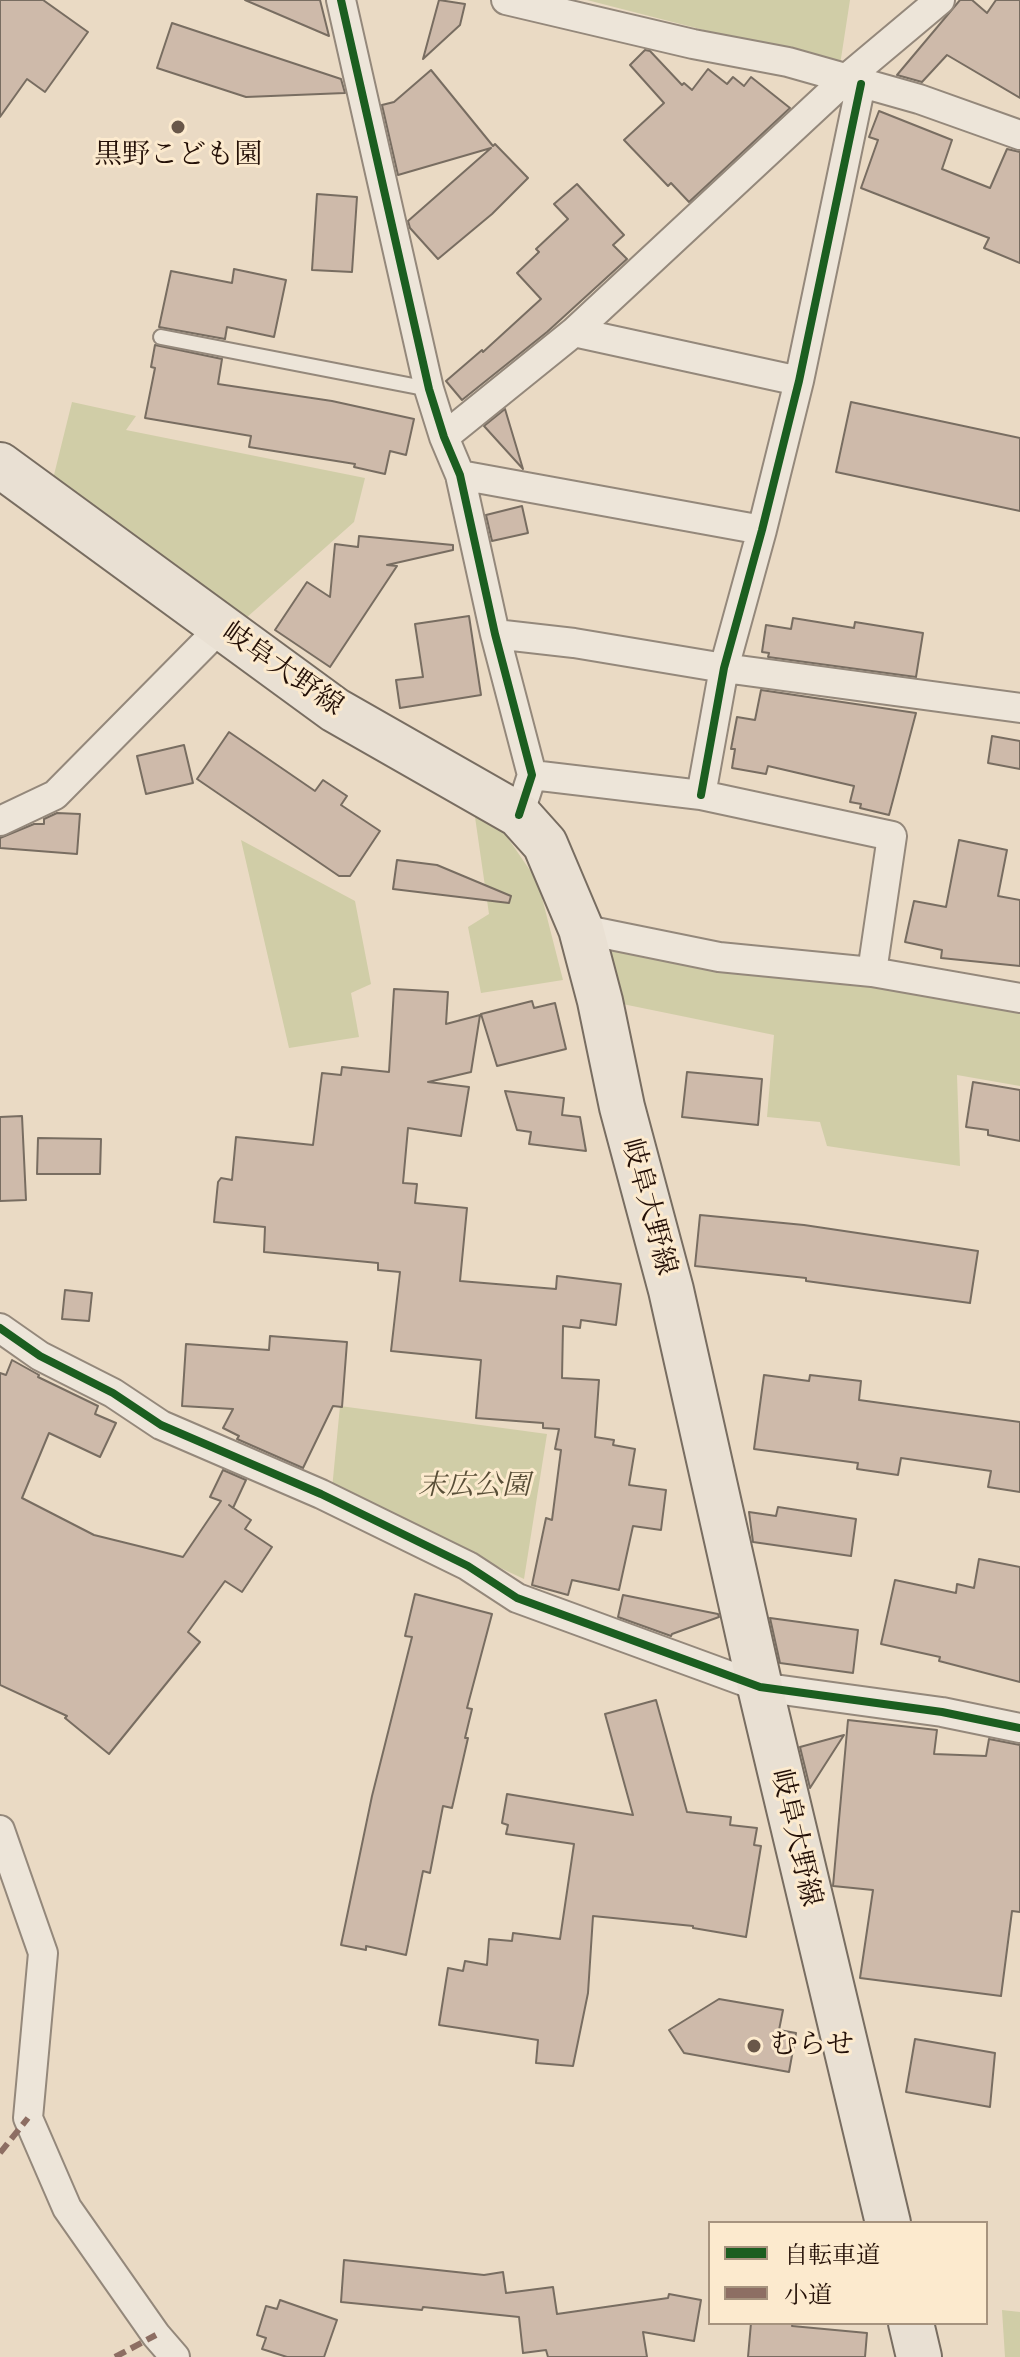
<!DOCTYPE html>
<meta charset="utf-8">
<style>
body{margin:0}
#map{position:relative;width:1020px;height:2357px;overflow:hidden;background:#eadac4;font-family:"Gentium Book Plus","Noto Serif JP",serif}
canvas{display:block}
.legend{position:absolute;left:708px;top:2221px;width:280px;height:104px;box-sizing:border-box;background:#fceace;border:2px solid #a6937e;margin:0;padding:10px 14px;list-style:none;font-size:24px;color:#241007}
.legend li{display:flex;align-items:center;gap:16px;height:40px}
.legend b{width:40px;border:2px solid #a6937e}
</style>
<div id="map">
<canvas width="1020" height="2357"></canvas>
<ul class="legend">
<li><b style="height:10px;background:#1b5e20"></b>自転車道</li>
<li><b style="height:10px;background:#8d6e63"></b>小道</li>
</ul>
</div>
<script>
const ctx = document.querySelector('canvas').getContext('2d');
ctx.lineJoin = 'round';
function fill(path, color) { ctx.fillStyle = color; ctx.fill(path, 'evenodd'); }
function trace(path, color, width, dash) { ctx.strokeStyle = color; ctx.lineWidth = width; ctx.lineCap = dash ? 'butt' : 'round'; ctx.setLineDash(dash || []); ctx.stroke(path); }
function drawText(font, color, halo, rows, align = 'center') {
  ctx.font = font + ' "Gentium Book Plus","Noto Serif JP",serif'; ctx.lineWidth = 6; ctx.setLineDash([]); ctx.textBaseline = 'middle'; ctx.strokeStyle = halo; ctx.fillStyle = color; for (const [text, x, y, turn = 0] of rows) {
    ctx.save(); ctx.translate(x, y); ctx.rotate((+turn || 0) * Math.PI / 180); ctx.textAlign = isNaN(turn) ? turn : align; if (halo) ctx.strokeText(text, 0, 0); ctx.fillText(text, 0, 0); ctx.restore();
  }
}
fill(new Path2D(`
 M587 0H850L840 65Z
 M72 402 136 416 126 430 365 478 354 522 245 619 52 483Z
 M475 817 503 831 538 882 563 980 481 993 468 927 489 914Z
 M241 840 355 901 371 984 351 993 359 1037 289 1048Z
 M616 946 1020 1011V1086L957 1075 960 1166 827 1146 820 1122 767 1117 774 1035 608 1001 604 958Z
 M340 1406 547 1434 524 1579 332 1489Z
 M1002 2310 1020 2312V2357H1005Z`), '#d0cda7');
const building = new Path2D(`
 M0 0H43L88 32 45 92 27 79 0 117Z
 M245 0H320L329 36Z
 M439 0 465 4 460 25 423 59Z
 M960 0H972L987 13 996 0H1020V98L947 55 922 82 897 75Z
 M172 23 341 79 345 93 246 97 157 68Z
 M645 50 650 51 682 85 684 83 692 90 708 69 727 84 733 77 744 86 751 77 790 108 689 202 671 183 668 186 624 140 664 103 630 65Z
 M431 70 493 146 495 144 528 178 492 214 438 259 410 228 408 221 491 148 398 175 382 105 394 102Z
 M879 111 952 140 942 169 990 188 1007 149 1020 152V263L984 248 989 238 861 188 878 140 869 137Z
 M577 184 624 235 613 245 627 259 547 332 462 400 446 381 482 350 483 352 541 299 517 273 539 252 536 249 568 219 554 204Z
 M317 194 357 197 352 272 312 270Z
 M234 269 286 280 274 337 227 327 225 339 159 327 171 271 232 283Z
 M155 345 222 359 218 384 332 401 414 419 406 455 390 451 385 474 354 467 355 464 249 447 251 436 145 418 155 368 151 367Z
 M851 402 1020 438V511L836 472Z
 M505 409 523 469 484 426Z
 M522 506 528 533 492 541 486 515Z
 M359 536 453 545V550L387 565 397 566 330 667 275 630 307 582 330 597 335 544 358 547Z
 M469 616 481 695 400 708 396 680 423 677 415 624Z
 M793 618 854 628 855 622 923 633 916 677 768 657 769 653 762 652 766 625 791 629Z
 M761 690 916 713 889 815 860 808 861 804 850 802 854 786 768 766 766 774 732 768 735 749H731L737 717 755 720Z
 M229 732 315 791 323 780 347 796 341 805 380 831 350 876H339L197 779Z
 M992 736 1020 741V769L988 763Z
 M184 745 193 783 146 794 137 756Z
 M57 813 80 814 77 854 0 848V838L34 824H44V819Z
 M959 840 1007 850 998 896 1020 900V966L941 958 942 950 905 942 914 901 946 907Z
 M397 860 437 865 511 896 509 903 393 889Z
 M394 989 448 992 446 1024 480 1015 471 1072 428 1082 469 1087 461 1136 408 1128 403 1183 417 1184 415 1203 467 1208 460 1281 556 1289 557 1276 621 1284 616 1325 581 1320 580 1328 563 1326 562 1378 599 1380 595 1437 614 1440 613 1445 635 1449 629 1485 666 1490 661 1530 633 1526 619 1590 572 1580 568 1595 532 1585 546 1518 552 1520 561 1450 555 1449 559 1429 543 1428V1423L476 1418 481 1360 391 1351 400 1272 378 1270V1263L264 1252 265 1227 214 1222 218 1182 221 1178 232 1180 236 1137 313 1145 322 1073 341 1075 342 1067 389 1072Z
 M532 1001 534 1008 555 1003 566 1049 497 1066 481 1014Z
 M687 1072 762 1079 758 1125 682 1117Z
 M973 1082 1020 1090V1141L988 1135V1130L966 1127Z
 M505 1091 564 1098 562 1115 580 1117 586 1151 529 1144 531 1132 517 1130Z
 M22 1116 26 1200 0 1201V1117Z
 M38 1138 101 1139 100 1174H37Z
 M700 1215 804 1225 978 1251 970 1303 806 1281V1278L695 1266Z
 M65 1290 92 1293 89 1321 62 1319Z
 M270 1336 347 1342 342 1407 333 1406 303 1468 237 1439 239 1436 223 1428 233 1409 182 1406 186 1344 269 1350Z
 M12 1360 39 1375 38 1377 98 1406 95 1414 116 1423 100 1457 49 1433 22 1498 94 1535 183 1557 221 1501 210 1497 223 1470 246 1480 233 1508 229 1505 251 1520 245 1529 272 1547 242 1592 225 1581 188 1632 200 1642 109 1754 65 1718 67 1716 0 1685V1373L6 1375Z
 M764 1375 809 1381 810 1375 861 1381 859 1400 1020 1422V1492L988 1487 991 1471 901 1458 898 1475 857 1469 858 1463 754 1449Z
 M778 1507 856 1519 851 1556 753 1542 749 1512 776 1516Z
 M979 1559 1020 1567V1682L939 1661 940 1657 881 1644 895 1580 956 1593 957 1584 974 1588Z
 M415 1594 492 1614 467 1708 472 1709 465 1738H468L452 1808 443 1806 430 1873 423 1871 406 1955 366 1946V1950L341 1945 372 1796 412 1637 405 1636Z
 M623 1595 718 1614 719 1617 672 1634 671 1636 618 1617Z
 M770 1618 858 1630 853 1673 780 1663Z
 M656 1700 687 1812 731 1817 730 1825 757 1828 754 1845 761 1846 746 1937 693 1928V1926L593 1916 588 1993 573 2066 536 2063 538 2040 439 2025 448 1968 463 1971 465 1961 487 1965 489 1939 512 1941 513 1933 560 1939 574 1844 506 1834 508 1825 502 1823 507 1794 633 1815 605 1714Z
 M848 1720 937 1730 934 1754 986 1756 989 1739 1020 1745V1912L1012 1911 1001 1996 860 1978 873 1890 833 1886Z
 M844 1735 810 1788 800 1747Z
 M719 1999 783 2010 779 2030 796 2033 789 2072 684 2053 669 2030Z
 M915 2039 995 2053 990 2107 906 2092Z
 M344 2260 484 2275 503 2272 506 2293 553 2287 557 2314 668 2298 669 2294 701 2300 694 2341 643 2332 647 2357H548L546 2350 523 2353 519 2317 423 2307 422 2310 341 2302Z
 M280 2300 337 2320 324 2357H287L262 2349 266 2338 257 2335 266 2306 277 2309Z
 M751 2323H793L792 2326 867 2333 865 2357H748Z`);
fill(building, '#cebaaa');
trace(building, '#786d61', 2);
const lane = new Path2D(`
 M161 337 429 389`);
const street = new Path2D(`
 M341 0 429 389 444 437 460 475 495 634 532 775 519 815
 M506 0 693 44 788 62 919 99 1020 135
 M574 332 799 381
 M444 437 574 332 847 78 940 0
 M460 475 762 530
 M495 634 574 643 724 668 1020 708
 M532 775 701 795 892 836 872 972
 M701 795 724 668 762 530 799 381 861 84
 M0 821 55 795 221 627
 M581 929 719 957 872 972 1020 998
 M0 1328 40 1356 113 1393 161 1425 321 1494 468 1566 517 1598 760 1687 942 1712 1020 1728
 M0 1830 43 1953 28 2118 67 2208 156 2335 175 2357`);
const primary = new Path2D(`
 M0 465 335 710 519 815 545 844 581 929 600 1001 622 1107 671 1290 760 1687 888 2223
 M911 2323 919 2357`);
trace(lane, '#94887b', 18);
trace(street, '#94887b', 32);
trace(primary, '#786d61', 48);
trace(lane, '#ede5d9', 14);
trace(street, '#ede5d9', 28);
trace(primary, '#e9e0d3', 44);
trace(new Path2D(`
 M0 2153 28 2118
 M115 2357 156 2335`), '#8d6e63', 6, [12, 6]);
trace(new Path2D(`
 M341 0 429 389 444 437 460 475 495 634 532 775 519 815
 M701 795 724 668 762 530 799 381 861 84
 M0 1328 40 1356 113 1393 161 1425 321 1494 468 1566 517 1598 760 1687 942 1712 1020 1728`), '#1b5e20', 8);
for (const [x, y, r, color] of [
 [178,127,8,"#695749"],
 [754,2046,8,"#695749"]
]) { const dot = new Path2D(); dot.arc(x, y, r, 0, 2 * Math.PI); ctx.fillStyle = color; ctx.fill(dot); trace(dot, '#fceace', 3); }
drawText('28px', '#241007', '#fceace', [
 ["黒野こども園",178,156],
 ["むらせ",770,2046,"left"]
]);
drawText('28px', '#241007', '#fceace', [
 ["岐阜大野線",282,670,35],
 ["岐阜大野線",648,1207,75],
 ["岐阜大野線",795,1838,77]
]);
drawText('italic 28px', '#584e37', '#fceace', [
 ["末広公園",474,1487]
]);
</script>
